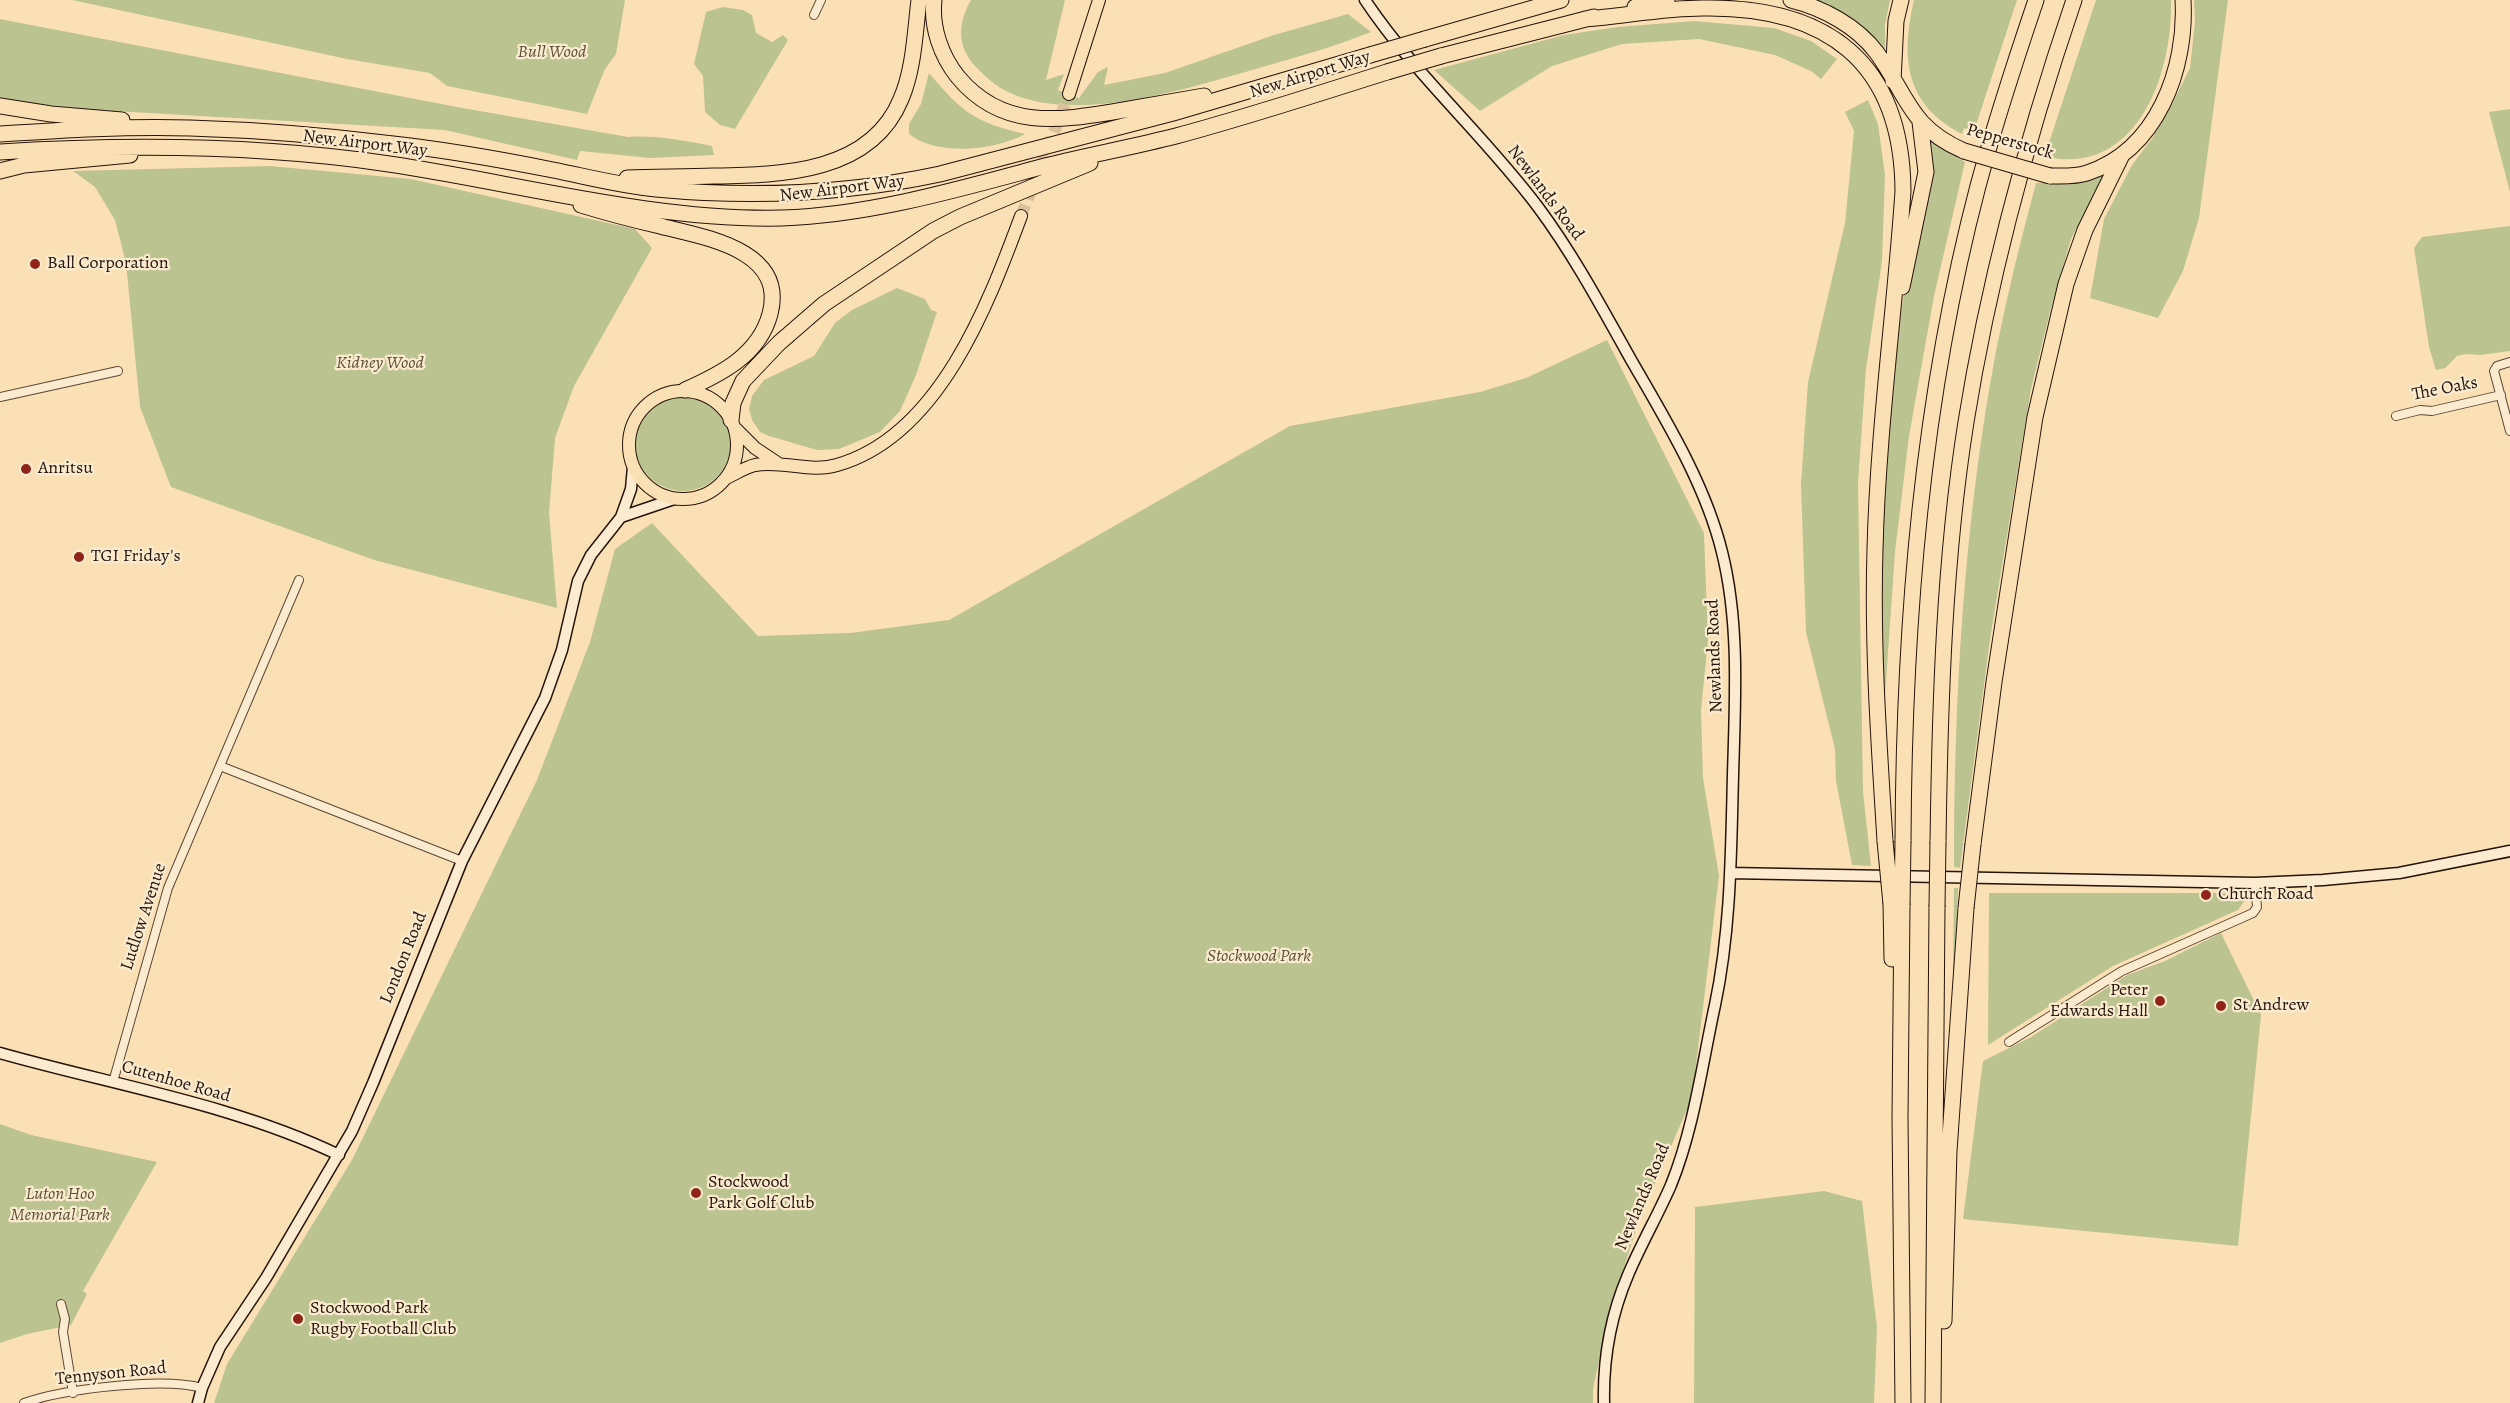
<!DOCTYPE html>
<style>
body{margin:0}
canvas{display:block;background:#fce0b5}
</style>
<canvas width="2510" height="1403"></canvas>
<script>
const ctx = document.querySelector('canvas').getContext('2d');
ctx.lineJoin = 'round';
function fill(path, color) { ctx.fillStyle = color; ctx.fill(path, 'evenodd'); }
function trace(path, color, width, dash) { ctx.strokeStyle = color; ctx.lineWidth = width; ctx.lineCap = dash ? 'butt' : 'round'; ctx.setLineDash(dash || []); ctx.stroke(path); }
function drawText(font, color, halo, rows, align = 'center') {
  ctx.font = font + ' Alegreya,serif'; ctx.lineWidth = 4.5; ctx.setLineDash([]); ctx.textBaseline = 'middle'; ctx.strokeStyle = halo; ctx.fillStyle = color; for (const [text, x, y, turn = 0] of rows) {
    ctx.save(); ctx.translate(x, y); ctx.rotate((+turn || 0) * Math.PI / 180); ctx.textAlign = isNaN(turn) ? turn : align; if (halo) ctx.strokeText(text, 0, 0); ctx.fillText(text, 0, 0); ctx.restore();
  }
}
fill(new Path2D(`
 M72 0H625L616 54 605 69 587 114 447 86 430 73 347 59Z
 M971 0H1065L1046 80 1064 74 1058 90 1079 98 1098 72 1108 67 1104 85 1165 73 1274 35 1348 14 1371 32C1331 48 1290 59 1249 71 1182 90 1074 124 1008 92 996 87 985 76 976 67 956 46 958 23 971 0Z
 M1816 0H1890L1885 25V50C1865 30 1842 10 1816 0Z
 M1914 0H2017L1974 131 1964 128 1962 134C1904 104 1901 57 1914 0Z
 M2096 0H2171C2173 70 2140 172 2052 158L2053 154 2046 152Z
 M2194 0H2228L2199 218 2183 271 2158 318 2090 298 2104 219 2132 165 2153 137 2171 106 2190 68 2195 22Z
 M723 7 743 10 752 15 756 33 772 42 783 35 788 40 735 129 720 125 705 112 703 76 694 64 706 12Z
 M0 19 457 107 628 137C657 135 684 141 712 146L714 155 650 158 580 151 577 160 445 130 96 110 0 100Z
 M1694 21 1774 28 1811 41 1837 59 1821 79 1811 71 1775 55 1699 39 1622 44 1552 66 1480 111 1434 70 1564 35 1617 27Z
 M929 73C962 112 974 122 1025 134 995 151 936 156 909 134V124L921 104Z
 M1868 100 1878 124 1885 175 1882 261 1866 369 1858 483 1863 792 1871 866 1852 865 1836 781 1835 749 1806 632 1801 484 1808 382 1845 223 1854 131 1845 112Z
 M2510 109V192L2489 112Z
 M1926 137 1965 162 1934 296 1909 436 1895 552 1884 710 1881 528 1895 356Z
 M270 166 411 179 635 229 652 248 574 386 555 438 549 513 557 608 374 560 171 487 140 407 126 263 115 220 95 187 73 171Z
 M2104 175 2071 239 2051 308 2031 389 1990 639 1960 868 1954 867C1954 695 1964 521 1996 351 2007 295 2021 239 2036 183L2081 181Z
 M2510 226V351L2480 355 2465 354 2457 356 2445 368 2436 370 2429 347 2414 248 2422 237Z
 M897 288 925 299 931 310 937 312 916 375 900 411 880 432 839 449 817 450 769 436 760 432 752 420 749 409 752 396 764 380 814 356 835 323 852 310Z
 M1607 340 1704 533 1708 641 1701 710 1703 778 1719 876 1692 1098 1640 1218 1609 1313 1593 1389V1403H214L227 1364 352 1160 537 780 590 642 615 549 652 523 758 636 850 633 949 620 1290 426 1480 392 1526 378Z
 M635 443a48 48 0 1 1 96 0a48 48 0 1 1-96 0Z
 M1954 888H1958L1955 975H1953Z
 M1989 893H2250L2238 910 2113 966 1988 1045Z
 M2221 933 2261 1015 2238 1246 1963 1219 1983 1061 2031 1037 2127 975 2165 961Z
 M0 1124 31 1135 157 1162 83 1291 87 1294 71 1325 27 1334 0 1343Z
 M1824 1191 1862 1201 1877 1327 1874 1403H1694L1695 1207Z`), '#bbc390');
trace(new Path2D(`
 M1021 216 1069 94`), '#dcc19b', 12, [12, 6]);
const street = new Path2D(`
 M814 15 821 0
 M2510 362 2497 366 2494 371 2510 431
 M0 397 118 371
 M2396 416 2420 410 2432 411 2501 395
 M220 766 462 861
 M2009 1042 2122 971 2253 913 2257 907 2255 883
 M113 1082 168 888 299 580
 M61 1304 65 1319 63 1332 73 1393
 M24 1403C63 1389 163 1377 202 1388`);
const secondary = new Path2D(`
 M1365 0C1415 75 1484 135 1538 207 1573 254 1601 306 1630 358 1665 419 1705 483 1722 552 1740 624 1735 702 1733 775 1731 852 1731 929 1715 1005 1702 1065 1694 1128 1671 1185 1658 1215 1641 1244 1628 1275 1611 1315 1603 1360 1604 1403
 M621 517 674 499
 M1730 873 2255 883 2323 880 2399 873 2510 851
 M0 1053C113 1085 233 1104 339 1155
 M198 1403 202 1388 220 1347 266 1278 352 1131 373 1083 462 861 545 698 562 650 578 581 591 555 621 517 631 489 633 467`);
const primary = new Path2D(`
 M1069 94 1099 0
 M629 445a54 54 0 1 1 108 0a54 54 0 1 1-108 0Z
 M734 427 755 448 779 464
 M726 478C735 474 746 467 755 465 782 460 811 473 837 465 939 436 988 305 1021 216`);
const highway = new Path2D(`
 M934 0C931 27 941 56 958 77 1002 130 1058 121 1118 111 1147 106 1176 101 1204 96
 M1791 0C1823 8 1857 26 1877 53 1908 96 1909 127 1964 151
 M1635 7 1667 0
 M1585 19C1624 16 1664 8 1703 8 1827 6 1902 62 1903 191 1895 310 1878 429 1875 549 1872 646 1879 744 1885 841
 M1425 39 1561 0
 M1441 56 1594 17
 M1893 81 1896 21 1901 0
 M0 106 51 114 122 120
 M0 134C63 130 127 126 190 128 255 130 320 135 384 143 441 149 498 159 553 170 588 177 622 186 656 189 751 198 847 194 940 174L1173 113 1370 55
 M0 152C129 144 261 145 389 164 517 183 653 221 782 218 871 215 959 189 1045 166 1089 155 1133 147 1176 136 1247 117 1317 94 1387 72
 M0 171 24 165 130 155
 M2050 176C2062 176 2075 177 2087 173 2157 150 2187 69 2183 0
 M627 178C656 177 685 177 714 176 782 175 871 173 901 99 914 69 915 32 919 0
 M581 205C607 213 634 220 660 226 703 237 787 249 770 314 759 355 721 374 685 390
 M1902 287 1926 172 1920 122
 M731 420 733 403 743 381 779 343 824 304 933 231 960 217 1090 163
 M1903 841C1904 621 1922 399 1978 186 1995 123 2015 62 2036 0
 M1938 842C1940 702 1944 561 1966 422 1989 278 2027 138 2074 0
 M1973 844 1994 682 2035 417 2066 284 2085 230 2121 157
 M1891 904 1892 959
 M1902 905 1900 1118 1903 1403
 M1944 1321 1949 1151 1966 908
 M1933 1403 1937 907`);
trace(street, '#5a4633', 10);
trace(secondary, '#241308', 13);
trace(primary, '#241308', 14);
trace(highway, '#241308', 17);
trace(street, '#fdebcf', 8);
trace(secondary, '#fdebcf', 10);
trace(primary, '#fce0b5', 12);
trace(highway, '#fce0b5', 15);
const highwayBridge = new Path2D(`
 M1370 55 1425 39
 M1387 72 1441 56
 M1964 151 2050 176
 M1885 841 1891 904
 M1902 905 1903 841
 M1937 907 1938 842
 M1966 908 1973 844`);
trace(highwayBridge, '#241308', 17, []);
trace(highwayBridge, '#fce0b5', 15);
for (const [x, y, r, color] of [
 [35,264,6,"#8f2418"],
 [26,469,6,"#8f2418"],
 [79,557,6,"#8f2418"],
 [2206,895,6,"#8f2418"],
 [2160,1001,6,"#8f2418"],
 [2221,1006,6,"#8f2418"],
 [696,1193,6,"#8f2418"],
 [298,1319,6,"#8f2418"]
]) { const dot = new Path2D(); dot.arc(x, y, r, 0, 2 * Math.PI); ctx.fillStyle = color; ctx.fill(dot); trace(dot, '#fdebcf', 2); }
drawText('italic 18px', '#595138', '#fdebcf', [
 ["Bull Wood",552,53],
 ["Kidney Wood",380,364],
 ["Stockwood Park",1259,957],
 ["Luton Hoo",60,1195],
 ["Memorial Park",60,1216]
]);
drawText('18px', '#241308', '#fdebcf', [
 ["New Airport Way",1310,75,-17],
 ["Pepperstock",2010,142,16],
 ["New Airport Way",365,144,7],
 ["New Airport Way",842,189,-7],
 ["Newlands Road",1545,193,53],
 ["The Oaks",2445,389,-11],
 ["Newlands Road",1715,656,-92],
 ["Ludlow Avenue",144,917,-72],
 ["London Road",404,958,-68],
 ["Cutenhoe Road",176,1082,16],
 ["Newlands Road",1643,1197,-67],
 ["Tennyson Road",111,1374,-6]
]);
drawText('18px', '#241308', '#fdebcf', [
 ["Ball Corporation",47,264],
 ["Anritsu",38,469],
 ["TGI Friday's",91,557],
 ["Church Road",2218,895],
 ["Peter",2148,991,"right"],
 ["Edwards Hall",2148,1012,"right"],
 ["St Andrew",2233,1006],
 ["Stockwood",708,1183],
 ["Park Golf Club",708,1204],
 ["Stockwood Park",310,1309],
 ["Rugby Football Club",310,1330]
], 'left');
</script>
